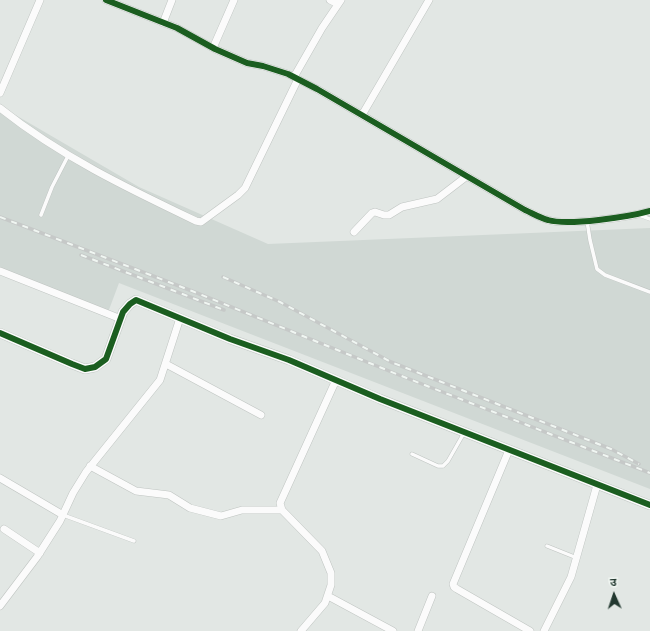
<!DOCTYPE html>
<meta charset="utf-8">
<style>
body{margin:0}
#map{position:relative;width:650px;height:631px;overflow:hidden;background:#e2e7e4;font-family:Roboto,"Noto Sans Devanagari",sans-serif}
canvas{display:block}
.north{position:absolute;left:594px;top:575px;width:40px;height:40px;-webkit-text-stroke:3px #f0f6f2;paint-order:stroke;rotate:357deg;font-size:11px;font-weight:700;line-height:16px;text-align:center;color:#22382f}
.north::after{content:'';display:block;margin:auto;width:14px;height:18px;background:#22382f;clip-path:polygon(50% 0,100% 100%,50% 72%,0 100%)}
</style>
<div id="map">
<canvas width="650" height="631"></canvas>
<div class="north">उ</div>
</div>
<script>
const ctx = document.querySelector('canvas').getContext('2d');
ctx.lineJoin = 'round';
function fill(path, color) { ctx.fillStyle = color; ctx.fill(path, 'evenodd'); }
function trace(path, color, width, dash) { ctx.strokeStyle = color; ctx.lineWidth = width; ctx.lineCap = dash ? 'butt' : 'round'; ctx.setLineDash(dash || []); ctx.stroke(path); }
fill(new Path2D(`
 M0 106 139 187 268 244 650 228V489L119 283 107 315 0 271Z`), '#d0d8d4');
const lane = new Path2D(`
 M41 215 52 187 68 156
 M639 215 650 219
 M587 221 590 240 597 269 605 275 650 292
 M412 454 438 466H443L448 461 464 433
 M63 515 134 541
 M547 546 577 558`);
const street = new Path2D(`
 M106 0 177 28 215 49 247 63 263 66 288 74 317 89 525 210C532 213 540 218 548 220 568 226 629 217 650 211
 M330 0 338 4
 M163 23 172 0
 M213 48 234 0
 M294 77 322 28 341 0
 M0 93 40 0
 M0 108C60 156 127 188 196 221L201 222 238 195 245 188 298 79
 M362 115 429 0
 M354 232 372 213 375 212 384 215H389L402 207 437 199 467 176
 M0 271 121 319
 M166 364 261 415
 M509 450 453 584 454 587 457 589 530 631
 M90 466 136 491 169 495 190 508 221 516 242 510H282
 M0 478 63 515
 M4 529 40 553
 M328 596 393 631
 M0 606 37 557 60 521 73 493 86 472 160 380 180 318
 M301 631 325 603 331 585V573L322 551 282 510 280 503 336 380
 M418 631 432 596
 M544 631 571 577 597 485`);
const secondary = new Path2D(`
 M0 333 72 364 85 369 95 367 106 359 123 312 130 304 136 300 230 339 289 360 380 399 650 505`);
trace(lane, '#bfc4c1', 4.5);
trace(street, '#bfc4c1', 8);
trace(secondary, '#bec5c1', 10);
trace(lane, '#fbfbfb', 3.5);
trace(street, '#fbfbfb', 7);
trace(secondary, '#fbfbfb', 9);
const rail = new Path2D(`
 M0 217 192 291 399 375 650 473
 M81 255 224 310
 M223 277 280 302 391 362 611 449 639 464`);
trace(rail, '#c6c9c8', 3.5);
trace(rail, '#f0f6f2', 2, [6]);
trace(new Path2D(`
 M106 0 177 28 215 49 247 63 263 66 288 74 317 89 525 210C532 213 540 218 548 220 568 226 629 217 650 211
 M0 333 72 364 85 369 95 367 106 359 123 312 130 304 136 300 230 339 289 360 380 399 650 505`), '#1b5e20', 6);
</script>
